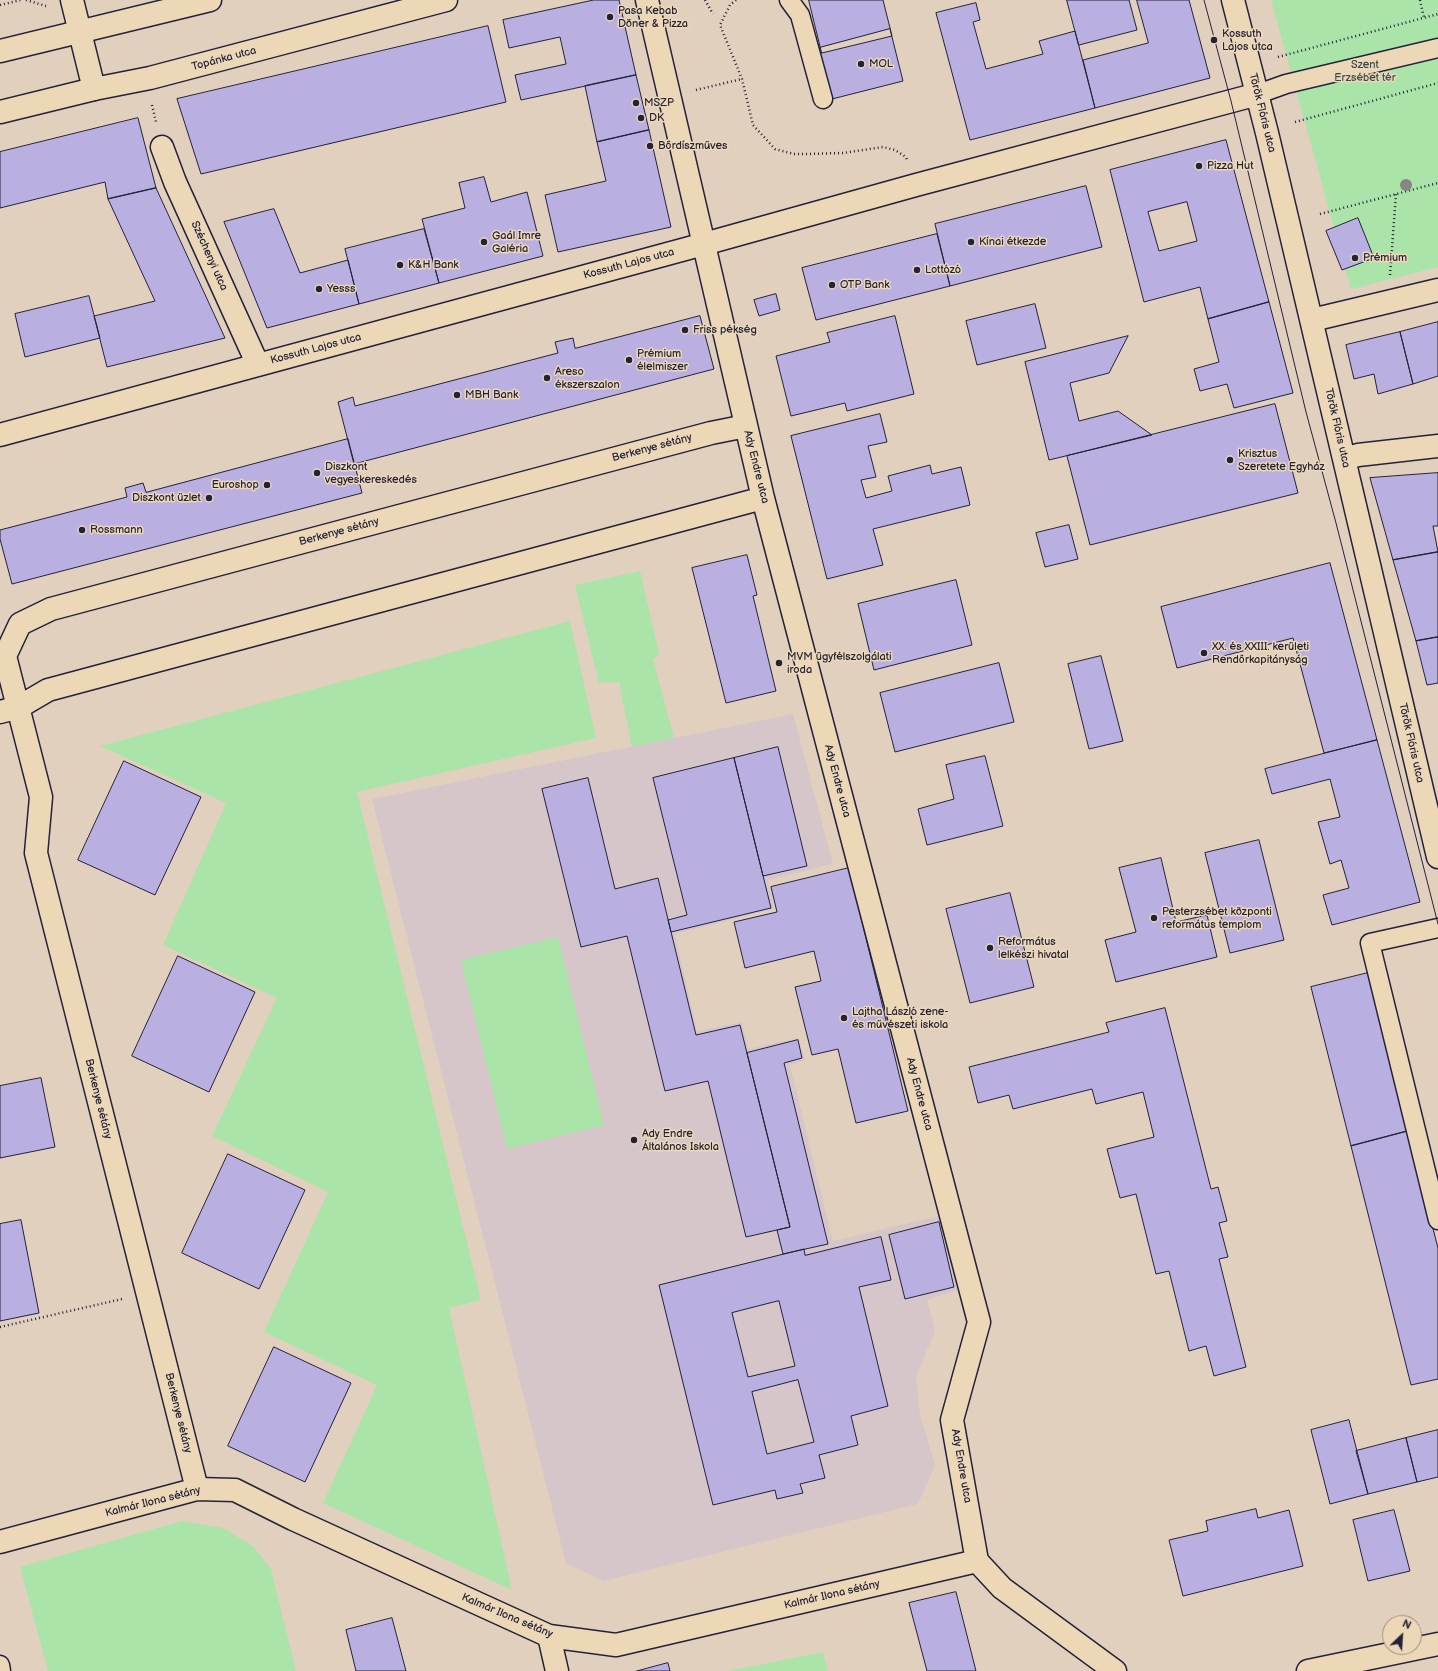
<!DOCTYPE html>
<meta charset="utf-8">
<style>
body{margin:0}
#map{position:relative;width:1438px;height:1671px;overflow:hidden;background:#e2d0bf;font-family:"Balsamiq Sans",sans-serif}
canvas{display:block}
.north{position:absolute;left:1382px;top:1615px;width:40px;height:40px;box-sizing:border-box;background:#ecd8b6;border:1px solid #9b8f85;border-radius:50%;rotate:25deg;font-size:11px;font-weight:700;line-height:16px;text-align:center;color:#22223b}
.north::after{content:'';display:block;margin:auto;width:14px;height:18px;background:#22223b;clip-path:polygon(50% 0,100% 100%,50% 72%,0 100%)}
</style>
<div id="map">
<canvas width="1438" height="1671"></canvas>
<div class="north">N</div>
</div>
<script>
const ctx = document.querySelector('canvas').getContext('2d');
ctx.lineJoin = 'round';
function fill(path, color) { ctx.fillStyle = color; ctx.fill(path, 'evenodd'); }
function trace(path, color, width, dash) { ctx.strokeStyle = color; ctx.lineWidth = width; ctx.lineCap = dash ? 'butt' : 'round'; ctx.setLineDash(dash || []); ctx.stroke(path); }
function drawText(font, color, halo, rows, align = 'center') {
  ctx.font = font + ' "Balsamiq Sans",sans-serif'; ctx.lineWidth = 3; ctx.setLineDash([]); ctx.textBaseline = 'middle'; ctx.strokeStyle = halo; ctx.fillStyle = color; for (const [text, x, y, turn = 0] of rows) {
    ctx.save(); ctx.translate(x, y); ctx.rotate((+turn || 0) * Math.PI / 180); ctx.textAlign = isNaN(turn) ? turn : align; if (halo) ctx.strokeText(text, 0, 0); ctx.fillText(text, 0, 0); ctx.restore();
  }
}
fill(new Path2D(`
 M793 714 833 864 768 880 774 909 675 934 697 1031 742 1022 748 1049 798 1038 805 1060 790 1065 833 1241 938 1216 958 1290 927 1300 935 1331 916 1377 920 1414 935 1466 918 1504 603 1581 566 1563 372 799Z`), '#d6c6c9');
fill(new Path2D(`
 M1271 0H1438V267L1351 289Z
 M640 571 659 654 653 659 674 738 632 747 619 682 599 683 575 585Z
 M570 621 596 738 357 792 481 1300 449 1308 512 1590 323 1503 377 1385 264 1332 328 1192 212 1136 277 998 163 945 226 803 100 746Z
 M558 937 604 1125 507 1149 461 960Z
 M182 1521 224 1528 254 1547 271 1569 296 1671H48L20 1567Z
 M823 1652 828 1671H728Z`), '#aae4a9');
const building = new Path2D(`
 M594 0H619L636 75 521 100 515 75 566 64 560 37 509 48 503 20Z
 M809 0H883L892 36 822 53Z
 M1067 0H1129L1137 30 1079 45Z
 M1137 0H1189L1210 78 1095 108 1083 60 1148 43Z
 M976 3 980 20 973 22 986 69 1043 54 1039 41 1075 31 1095 108 970 140 936 13Z
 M488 26 506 102 201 174 177 99Z
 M890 29 903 81 832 99 819 48Z
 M636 75 649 130 597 142 585 86Z
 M138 118 156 188 108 199 105 182 0 208V152Z
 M649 130 671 227 558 252 545 195 606 181 597 142Z
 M1226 140 1269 302 1208 319 1200 287 1144 302 1110 170ZM1187 202 1197 241 1159 251 1148 212Z
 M484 177 491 202 527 192 543 256 439 283 422 219 465 208 459 183Z
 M1086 186 1102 247 950 286 935 224Z
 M156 188 225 338 107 367 94 316 155 301 108 199Z
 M274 209 300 273 348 260 359 304 267 328 224 222Z
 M1358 218 1374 258 1342 270 1326 231Z
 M424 229 439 283 359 304 345 249Z
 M937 234 950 286 816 320 802 268Z
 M776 294 780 310 759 316 754 300Z
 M89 296 100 338 25 357 15 314Z
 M1269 302 1293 393 1234 408 1227 384 1200 391 1194 369 1219 362 1208 319Z
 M1035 304 1046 348 977 365 966 321Z
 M700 316 714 369 354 464 338 402 353 397 355 406 558 353 555 342 573 338 575 348Z
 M895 316 914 394 847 411 845 403 791 416 776 356 830 342 827 333Z
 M1438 322V376L1413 384 1400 332Z
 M1400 332 1413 384 1378 394 1374 374 1354 379 1346 345Z
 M1128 336 1109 373 1070 383 1079 421 1118 411 1152 435 1049 460 1025 362Z
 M1275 404 1298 493 1090 545 1067 456Z
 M880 414 887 442 868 446 876 477 861 480 866 498 892 491 888 476 930 465 932 474 961 467 970 505 873 529 883 565 827 579 791 436Z
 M348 439 362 493 12 584 0 539V530L127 497 125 488 143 483 146 492Z
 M1438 473V526H1433L1438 552 1393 560 1370 478Z
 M1069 525 1078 559 1045 567 1036 533Z
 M1438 552V637L1416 641 1393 560Z
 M747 555 757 595 753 596 776 691 726 703 692 568Z
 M1330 563 1377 740 1324 753 1293 638 1177 668 1161 607Z
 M956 580 972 645 874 670 858 604Z
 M1438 637V683L1427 685 1416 641Z
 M1101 656 1123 741 1089 749 1068 664Z
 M999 663 1014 722 895 752 880 693Z
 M1377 740 1420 902 1332 925 1323 895 1349 888 1341 860 1330 864 1318 822 1340 817 1330 779 1272 794 1265 769Z
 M778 747 807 866 763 876 734 758Z
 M985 756 1003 826 927 845 918 809 954 799 946 765Z
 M734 758 771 908 671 932 668 920 687 915 653 778Z
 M124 761 201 797 155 895 78 860Z
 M588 778 615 889 658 878 696 1035 740 1025 790 1227 746 1237 708 1081 665 1091 627 936 581 947 542 789Z
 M1259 840 1284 940 1230 953 1205 853Z
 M1161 858 1176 922 1207 915 1217 957 1116 982 1105 940 1136 932 1119 868Z
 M849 868 908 1111 856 1123 838 1049 812 1055 795 987 821 981 814 951 745 968 734 922 777 912 771 887Z
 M1010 893 1034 987 970 1003 946 909Z
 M178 956 255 992 209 1092 132 1056Z
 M1368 973 1408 1131 1351 1146 1311 987Z
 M1165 1008 1211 1189 1218 1187 1227 1221 1219 1223 1228 1257 1219 1259 1246 1367 1214 1376 1206 1346 1189 1351 1169 1271 1156 1274 1136 1194 1120 1198 1107 1149 1154 1137 1143 1092 1096 1104 1092 1089 1013 1109 1009 1095 978 1103 969 1067 1109 1032 1106 1023Z
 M798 1040 802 1058 784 1063 828 1244 783 1254 777 1230 790 1227 747 1053Z
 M41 1078 55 1147 0 1158V1086Z
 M1408 1131 1438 1248V1379L1411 1385 1351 1146Z
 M228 1154 305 1190 259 1289 182 1253Z
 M21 1220 39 1313 0 1321V1224Z
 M939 1222 954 1287 905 1299 889 1235Z
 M881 1237 891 1280 859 1287 888 1406 851 1416 858 1445 819 1455 825 1478 800 1484 803 1493 777 1499 775 1490 713 1505 659 1285 804 1249 805 1255ZM779 1301 795 1366 748 1377 732 1313ZM798 1380 814 1442 767 1454 752 1392Z
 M274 1347 351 1383 305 1482 228 1446Z
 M1349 1420 1368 1494 1330 1504 1311 1430Z
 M1438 1430V1477L1417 1482 1406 1438Z
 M1406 1438 1417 1482 1368 1494 1356 1451Z
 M1256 1509 1258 1518 1289 1510 1303 1566 1183 1596 1169 1540 1208 1531 1206 1521Z
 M1394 1510 1410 1571 1368 1581 1353 1520Z
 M956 1592 976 1671H927L909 1603Z
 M392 1618 406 1671H356L346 1630Z
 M668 1663 670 1671H637Z`);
fill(building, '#baafe1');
trace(building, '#22223b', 1);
const service = new Path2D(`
 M789 0 800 15 823 99
 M1258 94 1286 84 1438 48
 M1438 928 1370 943 1438 1220
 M0 1665 1 1671`);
const pedestrian = new Path2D(`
 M162 147 175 182 258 365
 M0 435 704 244`);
const minor = new Path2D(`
 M72 0 94 89
 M647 0 763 498 979 1322 952 1420 977 1561
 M1233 0 1267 133 1438 857
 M704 244 916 185 1258 94
 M1312 320 1438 290
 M1344 459 1358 455 1438 446
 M0 712 19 707 48 690 763 498
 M197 1489 36 853 41 797 5 656 20 624 51 609 711 433 746 426
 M0 1542 197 1489 235 1490 293 1519 549 1636 616 1645 977 1561 1002 1588 1115 1671
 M549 1636 557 1671
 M1308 1671 1438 1644`);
const tertiary = new Path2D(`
 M0 51 210 0
 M0 112 94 89 150 78 446 0`);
trace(service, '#22223b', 21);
trace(pedestrian, '#22223b', 25);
trace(minor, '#22223b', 25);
trace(tertiary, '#22223b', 25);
trace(new Path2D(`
 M26 0 46 6
 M705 0 713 14
 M736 0 730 5 720 25 742 79 753 125 775 149 794 154H808L843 153 883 147 895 150 906 157 907 160
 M1420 0 1424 18
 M0 5 21 0
 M1278 57 1438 14
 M696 90 742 79
 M152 105 156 122
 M1295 122 1438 83
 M1320 214 1438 183
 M1390 275 1396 194
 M0 1327 122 1299`), '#22223b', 2.5, [1, 3]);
trace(service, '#ecd8b6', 18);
trace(pedestrian, '#ecd8b6', 22);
trace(minor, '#ecd8b6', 22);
trace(tertiary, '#ecd8b6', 22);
trace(new Path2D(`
 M1204 0 1231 101 1306 412 1336 523 1438 924`), '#22223b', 1);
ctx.fillStyle = '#878682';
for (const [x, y] of [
 [1406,185]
]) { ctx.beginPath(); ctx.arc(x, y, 6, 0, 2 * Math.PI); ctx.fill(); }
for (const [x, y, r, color] of [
 [610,17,4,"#22223b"],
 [1214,40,4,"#22223b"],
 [861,64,4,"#22223b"],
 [636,103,4,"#22223b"],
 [641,118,4,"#22223b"],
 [650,146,4,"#22223b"],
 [1199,166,4,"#22223b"],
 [484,242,4,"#22223b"],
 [971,242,4,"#22223b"],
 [1355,258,4,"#22223b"],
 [400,265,4,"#22223b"],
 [917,270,4,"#22223b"],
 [832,285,4,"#22223b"],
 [319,289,4,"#22223b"],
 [685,330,4,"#22223b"],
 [629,360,4,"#22223b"],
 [547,378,4,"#22223b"],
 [457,395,4,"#22223b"],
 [1230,460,4,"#22223b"],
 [317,473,4,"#22223b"],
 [267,485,4,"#22223b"],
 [209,498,4,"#22223b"],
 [82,530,4,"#22223b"],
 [1204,653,4,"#22223b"],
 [779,663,4,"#22223b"],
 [1154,918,4,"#22223b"],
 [990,948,4,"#22223b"],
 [844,1018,4,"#22223b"],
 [634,1140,4,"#22223b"]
]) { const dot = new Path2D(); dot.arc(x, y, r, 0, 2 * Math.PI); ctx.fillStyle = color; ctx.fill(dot); trace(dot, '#ecd8b6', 1.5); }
drawText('11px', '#22223b', '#ecd8b6', [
 ["Pasa Kebab",618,11],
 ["Döner & Pizza",618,24],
 ["Kossuth",1222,34],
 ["Lajos utca",1222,47],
 ["MOL",869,64],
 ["MSZP",644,103],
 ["DK",649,118],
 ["Bőrdíszműves",658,146],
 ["Pizza Hut",1207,166],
 ["Gaál Imre",492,236],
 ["Galéria",492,249],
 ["Kínai étkezde",979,242],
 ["Prémium",1363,258],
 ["K&H Bank",408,265],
 ["Lottózó",925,270],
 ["OTP Bank",840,285],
 ["Yesss",327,289],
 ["Friss pékség",693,330],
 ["Prémium",637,354],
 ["élelmiszer",637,367],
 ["Areso",555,372],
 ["ékszerszalon",555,385],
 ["MBH Bank",465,395],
 ["Krisztus",1238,454],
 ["Szeretete Egyház",1238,467],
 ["Diszkont",325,467],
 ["vegyeskereskedés",325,480],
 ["Euroshop",259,485,"right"],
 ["Diszkont üzlet",201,498,"right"],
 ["Rossmann",90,530],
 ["XX. és XXIII. kerületi",1212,647],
 ["Rendőrkapitányság",1212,660],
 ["MVM ügyfélszolgálati",787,657],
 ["iroda",787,670],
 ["Pesterzsébet központi",1162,912],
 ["református templom",1162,925],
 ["Református",998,942],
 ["lelkészi hivatal",998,955],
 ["Lajtha László zene-",852,1012],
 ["és művészeti iskola",852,1025],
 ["Ady Endre",642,1134],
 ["Általános Iskola",642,1147]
], 'left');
drawText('11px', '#22223b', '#ecd8b6', [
 ["Topánka utca",224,59,-15],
 ["Török Flóris utca",1262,113,76],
 ["Széchenyi utca",209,256,66],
 ["Kossuth Lajos utca",629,264,-15],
 ["Kossuth Lajos utca",316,349,-15],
 ["Török Flóris utca",1337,428,77],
 ["Berkenye sétány",652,448,-15],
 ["Ady Endre utca",756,467,76],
 ["Berkenye sétány",339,532,-15],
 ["Török Flóris utca",1411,743,77],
 ["Ady Endre utca",837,781,75],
 ["Ady Endre utca",919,1094,75],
 ["Berkenye sétány",98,1099,76],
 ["Berkenye sétány",178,1413,76],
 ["Ady Endre utca",961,1466,80],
 ["Kalmár Ilona sétány",153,1502,-14],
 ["Kalmár Ilona sétány",832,1595,-13],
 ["Kalmár Ilona sétány",507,1616,23]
]);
drawText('11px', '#3d4951', '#ecd8b6', [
 ["Szent",1365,65],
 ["Erzsébet tér",1365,78]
]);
</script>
